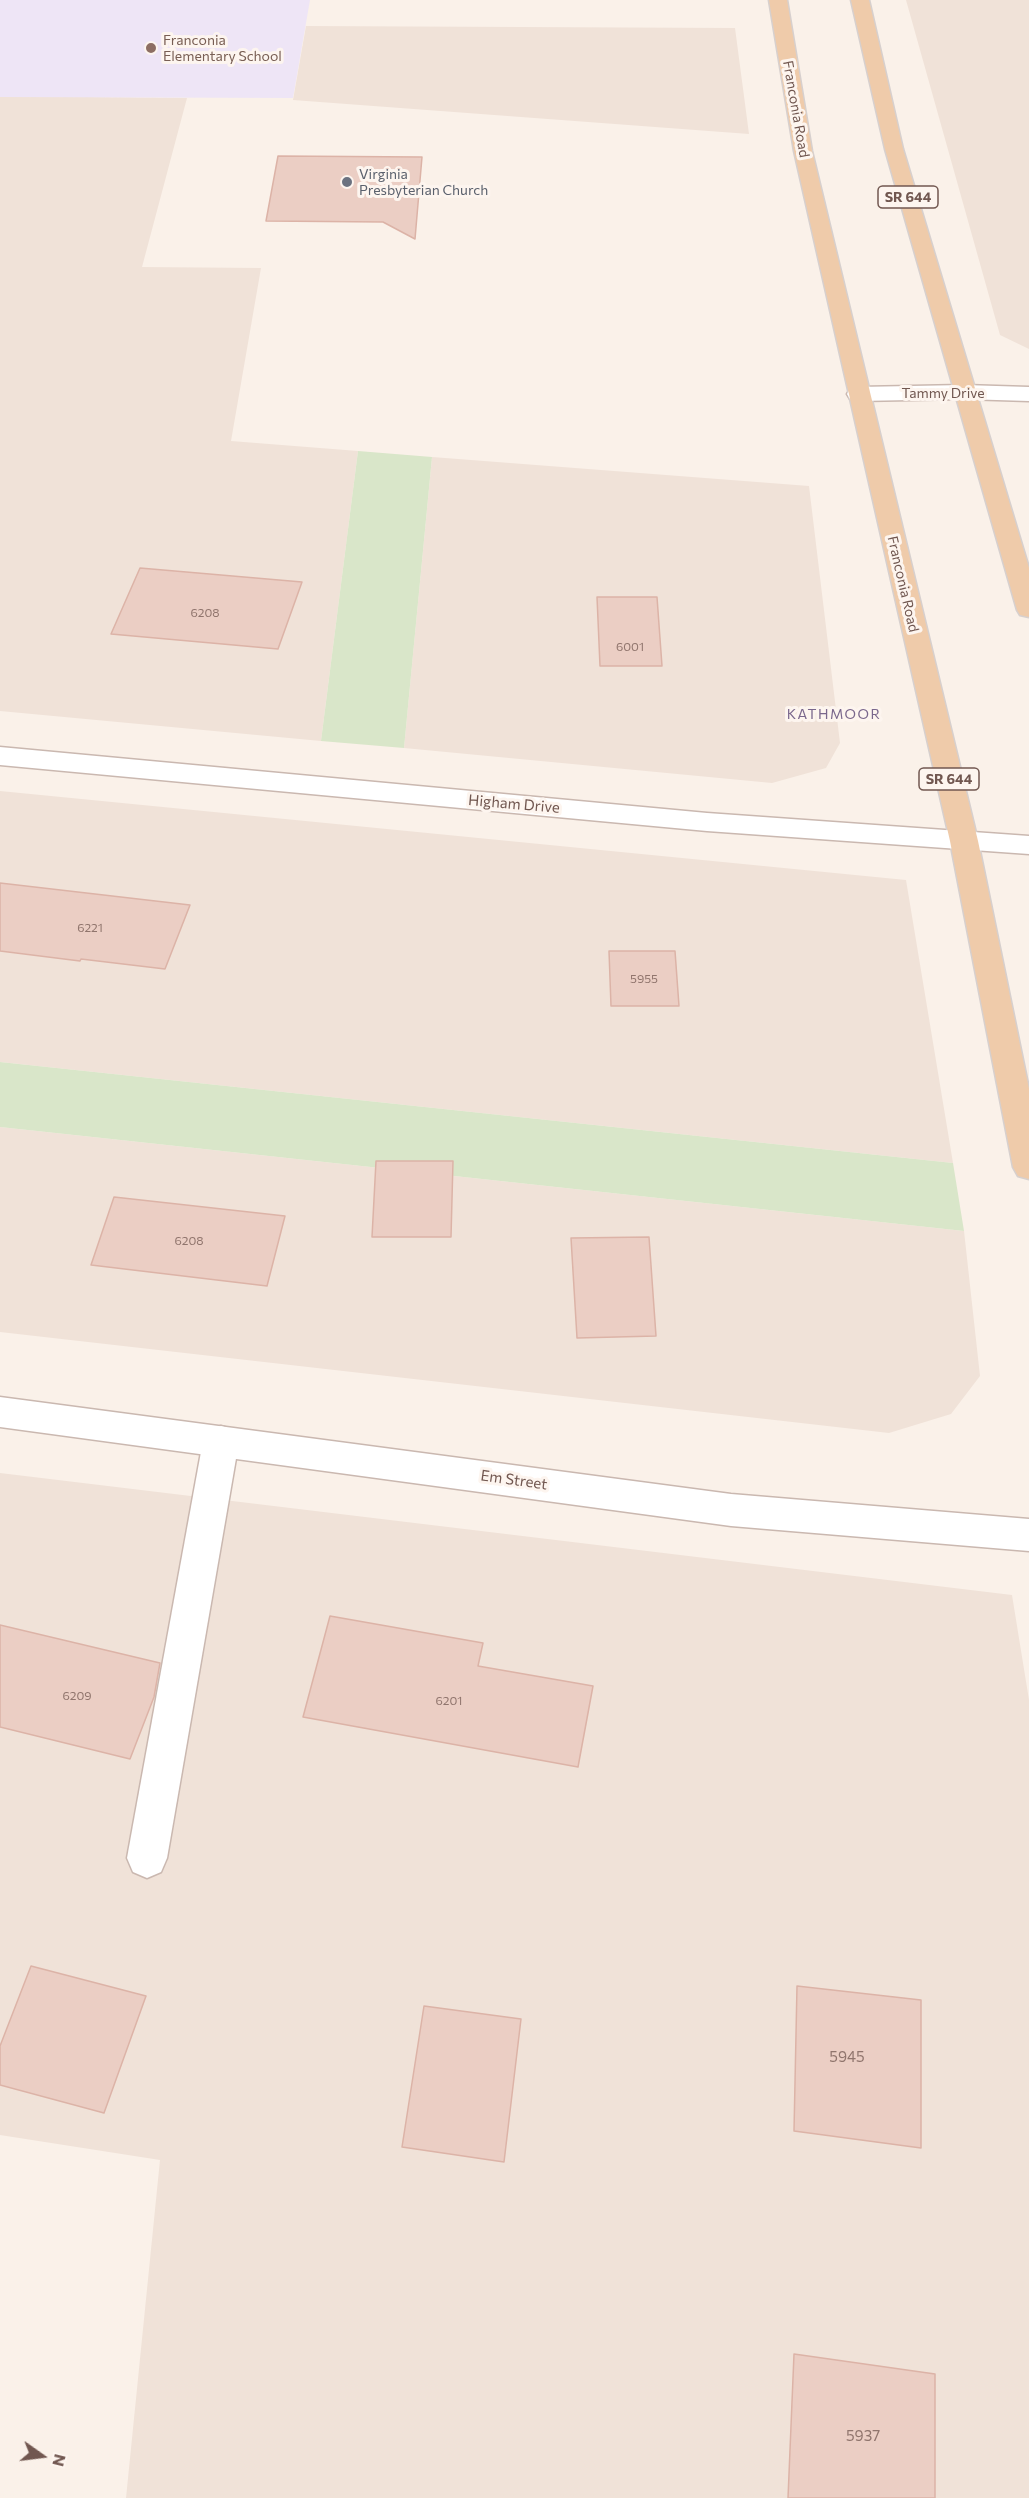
<!DOCTYPE html>
<style>
body{margin:0}
#map{position:relative;width:1029px;height:2498px;overflow:hidden;background:#faf1e9;font-family:Commissioner,sans-serif}
canvas{display:block}
.north{position:absolute;left:12px;top:2426px;width:60px;height:60px;-webkit-text-stroke:4px #fdf5ef;paint-order:stroke;rotate:104deg;font-size:16px;font-weight:700;line-height:24px;text-align:center;color:#715750}
.north::after{content:'';display:block;margin:auto;width:21px;height:27px;background:#715750;clip-path:polygon(50% 0,100% 100%,50% 72%,0 100%)}
</style>
<div id="map">
<canvas width="1029" height="2498"></canvas>
<div class="north">N</div>
</div>
<script>
const ctx = document.querySelector('canvas').getContext('2d');
ctx.lineJoin = 'round';
function fill(path, color) { ctx.fillStyle = color; ctx.fill(path, 'evenodd'); }
function trace(path, color, width, dash) { ctx.strokeStyle = color; ctx.lineWidth = width; ctx.lineCap = dash ? 'butt' : 'round'; ctx.setLineDash(dash || []); ctx.stroke(path); }
function drawText(font, color, halo, rows, align = 'center') {
  ctx.font = font + ' Commissioner,sans-serif'; ctx.lineWidth = 6; ctx.setLineDash([]); ctx.textBaseline = 'middle'; ctx.strokeStyle = halo; ctx.fillStyle = color; for (const [text, x, y, turn = 0] of rows) {
    ctx.save(); ctx.translate(x, y); ctx.rotate((+turn || 0) * Math.PI / 180); ctx.textAlign = isNaN(turn) ? turn : align; if (halo) ctx.strokeText(text, 0, 0); ctx.fillText(text, 0, 0); ctx.restore();
  }
}
fill(new Path2D(`
 M906 0H1029V349L1000 335Z
 M306 26 735 28 749 134 293 100Z
 M0 96 187 98 142 267 261 268 231 441 358 451 321 741 0 711Z
 M432 457 809 486 840 743 826 768 772 783 404 748Z
 M0 791 906 880 953 1163 0 1062Z
 M0 1127 964 1231 980 1376 951 1414 889 1433 0 1332Z
 M0 1473 1012 1595 1029 1700V2498H126L160 2160 0 2135Z`), '#f0e2d8');
fill(new Path2D(`
 M0 0H310L293 98 0 97Z`), '#eee5f6');
fill(new Path2D(`
 M358 451 432 457 404 748 321 741Z
 M0 1062 953 1163 964 1231 0 1127Z`), '#d9e6c9');
const building = new Path2D(`
 M278 156 422 157 415 239 383 222 266 221Z
 M140 568 302 582 278 649 111 634Z
 M597 597H657L662 666H600Z
 M0 883 190 905 165 969 81 959 80 961 0 951Z
 M609 951H675L679 1006H611Z
 M376 1161H453L451 1237H372Z
 M114 1197 285 1216 267 1286 91 1265Z
 M649 1237 656 1336 577 1338 571 1238Z
 M330 1616 483 1643 478 1666 593 1686 578 1767 303 1717Z
 M0 1625 160 1663 154 1697 130 1759 0 1727Z
 M31 1966 146 1996 104 2113 0 2085V2046Z
 M797 1986 921 2000V2148L794 2131Z
 M424 2006 521 2019 504 2162 402 2147Z
 M794 2354 935 2374V2498H788Z`);
fill(building, '#ebcec4');
trace(building, '#dcb3a7', 1.5);
const service = new Path2D(`
 M221 1426 234 1430 239 1441 167 1858 161 1872 147 1878 133 1872 127 1858 203 1441 208 1430Z`);
const minor = new Path2D(`
 M964 385 1029 387V401L964 399 858 401 850 399 847 394 850 389 858 387Z
 M0 747 707 813 1029 836V854L707 831 0 765Z
 M0 1397 731 1494 1029 1519V1551L731 1526 0 1427Z`);
const primary = new Path2D(`
 M769 0H787L812 151 978 841 1029 1089V1179L1018 1176 1013 1167 950 841 794 151Z
 M851 0H869L903 149 1029 568V617L1020 615 1017 610 885 149Z`);
trace(service, '#cab8b0', 3);
trace(minor, '#cab8b0', 3);
trace(primary, '#d7d0ce', 3);
fill(service, '#fff');
fill(minor, '#fff');
fill(primary, '#efcbaa');
for (const [x, y, r, color] of [
 [151,48,6,"#8d6e63"],
 [347,182,6,"#6b7280"]
]) { const dot = new Path2D(); dot.arc(x, y, r, 0, 2 * Math.PI); ctx.fillStyle = color; ctx.fill(dot); trace(dot, '#fdf5ef', 2); }
drawText('12px', '#90756d', null, [
 ["6208",205,613],
 ["6001",630,647],
 ["6221",90,928],
 ["5955",644,979],
 ["6208",189,1241],
 ["6209",77,1696],
 ["6201",449,1701]
]);
drawText('14px', '#785e54', '#fdf5ef', [
 ["Franconia",163,40],
 ["Elementary School",163,56]
], 'left');
drawText('14px', '#715750', '#fdf5ef', [
 ["Franconia Road",796,109,80],
 ["Tammy Drive",943,393],
 ["Franconia Road",903,584,77]
]);
drawText('14px', '#5b616d', '#fdf5ef', [
 ["Virginia",359,174],
 ["Presbyterian Church",359,190]
], 'left');
for (const [x, y, w] of [
 [908,197,60],
 [949,779,60]
]) { const box = new Path2D(); box.roundRect(x - w / 2, y - 11, w, 22, 4.5); ctx.fillStyle = '#fdf5ef'; ctx.fill(box); trace(box, '#715750', 1.5); }
drawText('bold 14px', '#715750', null, [
 ["SR 644",908,197],
 ["SR 644",949,779]
]);
ctx.letterSpacing = '1.5px';
drawText('14px', '#7a678c', '#fdf5ef', [
 ["KATHMOOR",834,714]
]);
ctx.letterSpacing = '0px';
drawText('15px', '#715750', '#fdf5ef', [
 ["Higham Drive",514,804,5],
 ["Em Street",514,1480,8]
]);
drawText('15px', '#90756d', null, [
 ["5945",847,2057],
 ["5937",863,2436]
]);
</script>
